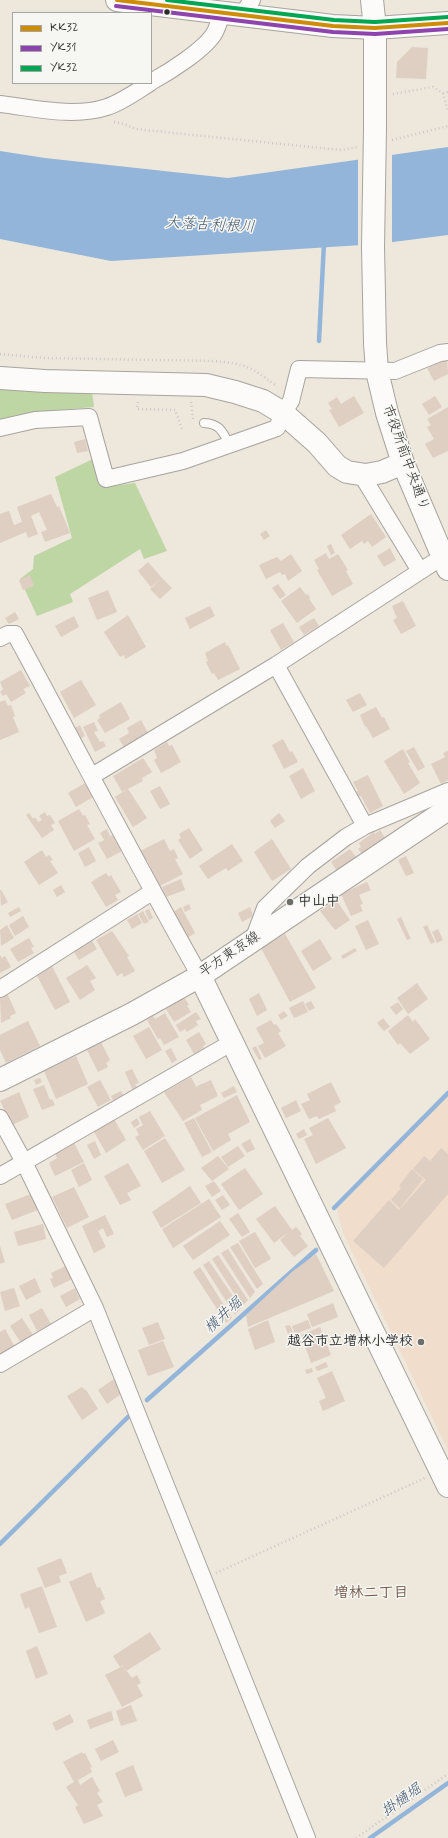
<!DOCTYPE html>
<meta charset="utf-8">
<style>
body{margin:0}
#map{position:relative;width:448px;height:1838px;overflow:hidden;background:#ede7dc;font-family:Mynerve,sans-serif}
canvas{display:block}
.legend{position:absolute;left:12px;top:12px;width:140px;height:72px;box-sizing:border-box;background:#f6f6f2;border:1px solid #a5a5a2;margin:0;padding:5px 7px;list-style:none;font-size:12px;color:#2b2b2b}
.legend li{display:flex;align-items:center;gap:8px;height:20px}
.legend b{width:20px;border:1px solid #a5a5a2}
</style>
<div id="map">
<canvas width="448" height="1838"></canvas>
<ul class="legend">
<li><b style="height:5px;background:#ce8d09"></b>KK32</li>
<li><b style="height:5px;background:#8e44ad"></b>YK31</li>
<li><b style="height:5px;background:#00a651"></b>YK32</li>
</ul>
</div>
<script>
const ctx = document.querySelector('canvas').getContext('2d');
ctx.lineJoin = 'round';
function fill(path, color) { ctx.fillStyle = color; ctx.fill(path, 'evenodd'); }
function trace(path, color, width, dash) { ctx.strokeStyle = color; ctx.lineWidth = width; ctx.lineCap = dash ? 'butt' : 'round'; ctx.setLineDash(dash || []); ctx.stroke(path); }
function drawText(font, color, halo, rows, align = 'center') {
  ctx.font = font + ' Mynerve,"Klee One",sans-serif'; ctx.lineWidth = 3; ctx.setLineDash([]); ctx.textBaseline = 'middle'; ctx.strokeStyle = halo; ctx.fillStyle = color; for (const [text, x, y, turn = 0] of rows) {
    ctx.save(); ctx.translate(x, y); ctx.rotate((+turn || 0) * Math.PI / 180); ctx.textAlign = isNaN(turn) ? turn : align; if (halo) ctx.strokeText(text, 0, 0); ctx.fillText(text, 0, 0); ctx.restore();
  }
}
fill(new Path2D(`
 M448 1095V1450L343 1233 337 1209Z`), '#f0ddcc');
fill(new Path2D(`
 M0 386 92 391 94 407 36 412 0 421Z
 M93 459 105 487 135 483 167 551 144 559 140 549 70 594 73 602 37 616 20 579 33 569 34 556 72 538 55 477Z`), '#bed5a4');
fill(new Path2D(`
 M448 147V235L377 244 111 261 0 239V151L45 158 228 178Z`), '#93b5d9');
fill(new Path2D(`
 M392 153V244L358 247V158Z`), '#ede7dc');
trace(new Path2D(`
 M319 341 324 243
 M334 1208 448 1093
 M147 1400 316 1250
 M0 1544 132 1413
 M370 1838 448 1783`), '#93b5d9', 4.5);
fill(new Path2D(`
 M412 47 428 48 426 79 396 78 397 62Z
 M447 358 448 374 434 381 427 368Z
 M354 396 364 413 339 427 329 410 332 409 328 403 337 397 341 404Z
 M435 396 442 407 429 415 422 404Z
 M448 407V451L433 458 425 444 434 439 427 427 431 425 427 419Z
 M85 439 88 451 77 453 74 442Z
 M51 494 57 507 59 506 70 533 45 542 41 532 47 530 39 512 31 516 38 534 28 538 26 532 0 543V514L9 511 14 525 22 522 17 507Z
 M371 514 386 537 372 547 368 541 364 544 362 541 350 549 341 535Z
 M266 530 270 536 264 540 260 534Z
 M331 544 335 553 331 555 327 546Z
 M390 548 396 560 384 567 377 556Z
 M326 553 329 559 338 554 348 570 346 571 353 584 332 596 317 570 319 569 314 560Z
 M291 554 302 571 288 581 285 574 282 575 280 572 266 579 259 565 277 557 281 561Z
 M148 562 162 578 151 587 138 571Z
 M30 575 34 586 23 590 19 580Z
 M162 578 172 588 160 599 150 589Z
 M278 584 286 595 280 599 272 588Z
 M300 587 306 595 308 594 310 598 309 599 316 609 297 623 281 601Z
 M108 590 117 612 97 620 88 598Z
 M403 601 416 626 401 634 393 620 397 618 392 606Z
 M210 606 215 616 190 629 185 618Z
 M15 612 19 619 9 624 5 618Z
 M128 615 146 647 125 659 124 655 120 657 104 632Z
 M74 616 79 627 61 637 55 626Z
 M314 618 319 626 304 635 299 627Z
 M283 623 294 642 281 650 270 630Z
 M225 642 226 646 228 645 240 669 218 680 214 673 212 674 206 662 208 661 205 653Z
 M21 670 30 686 23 689 26 693 11 702 6 694 3 696 0 692 3 689 0 682Z
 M81 680 96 705 74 718 60 692Z
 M360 693 367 705 353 712 346 700Z
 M5 700 8 706 11 705 15 716 13 717 19 732 0 740V702Z
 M121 702 130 719 105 733 97 720 100 718 99 715Z
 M376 707 382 718 384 717 390 729 373 738 366 726 365 727 360 715Z
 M141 720 148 733 124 747 119 739 129 733 127 728Z
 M94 722 98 731 94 732 100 742 103 741 106 746 95 752 83 727Z
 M80 725 85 736 81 738 75 728Z
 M283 739 290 752 292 751 298 762 284 769 272 745Z
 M167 742 169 746 172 745 181 762 161 773 154 760 157 758 154 750Z
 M414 747 425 767 418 771 406 751Z
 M403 749 410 762 408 763 420 783 404 794 384 761Z
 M448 751V780L441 784 431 764 445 757 443 753Z
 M143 758 152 772 142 778 143 781 122 792 113 776Z
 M303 768 315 791 301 799 289 776Z
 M368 775 383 806 370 813 361 796 358 797 355 792 358 791 353 782Z
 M85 783 93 797 76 807 68 793Z
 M160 786 170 804 160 809 150 791Z
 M128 789 147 818 133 827 115 797Z
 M79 809 83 816 85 815 90 824 87 825 95 839 74 851 58 821Z
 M45 812 47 816 50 815 55 823 51 825 54 830 42 838 26 815 29 813 33 819 35 817 38 822 42 820 39 816Z
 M279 813 285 821 275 828 270 821Z
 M189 828 203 850 190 859 178 840 181 838 179 834Z
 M107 829 110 836 113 835 122 851 107 859 98 843 104 840 100 833Z
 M380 830 385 838 363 855 358 849 361 847 359 843 374 832 375 834Z
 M164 839 170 851 174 849 178 858 175 859 183 874 160 886 147 860 145 861 140 851Z
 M272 839 291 869 272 881 254 852Z
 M232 844 243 861 228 871 226 868 208 879 199 866Z
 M89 847 96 861 85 867 78 853Z
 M350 849 356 857 337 871 331 862Z
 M42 850 46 857 49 855 53 860 50 861 58 873 39 885 24 862Z
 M406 856 414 873 406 876 398 860Z
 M106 873 109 877 111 875 121 892 115 895 118 900 106 907 91 882Z
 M181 879 185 890 166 897 162 887Z
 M367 882 371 890 359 895 363 904 360 905 363 911 351 916 341 894Z
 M61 885 65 892 57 897 53 890Z
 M0 890H1L8 902 1 906Z
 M336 900 350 920 335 930 320 911Z
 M189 904 191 909 185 912 183 907Z
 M19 907 21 911 10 917 8 913Z
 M181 907 195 933 186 939 172 913Z
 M250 907 253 916 242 922 238 913Z
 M149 909 153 918 149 920 145 911Z
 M143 911 149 922 144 924 138 914Z
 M137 914 142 923 132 929 127 920Z
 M23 916 29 927 15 936 9 925Z
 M401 917 411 939 407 940 397 919Z
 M368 920 379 944 366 950 355 926Z
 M7 925 14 938 1 946 0 930Z
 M427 925 435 942 431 944 423 927Z
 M438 929 443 940 437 943 432 932Z
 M112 931 129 956 127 957 135 971 124 977 122 973 117 976 96 940Z
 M285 934 316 988 290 1002 261 948Z
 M89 936 97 949 79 960 71 947Z
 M29 938 34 947 31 948 34 953 18 962 10 949Z
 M320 939 332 959 313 971 301 951Z
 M355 948 357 951 343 959 341 956Z
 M0 955 2 958 5 956 11 967 0 973Z
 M51 964 70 1002 55 1010 35 972Z
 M87 965 96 978 90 981 95 990 80 1000 66 978Z
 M417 983 428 999 408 1014 397 998Z
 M7 993 16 1013 10 1016 11 1018 1 1023 0 997Z
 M259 993 267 1010 257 1016 249 999Z
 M184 997 189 1005 187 1006 191 1012 174 1022 166 1009Z
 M303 1001 308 1012 294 1018 289 1008Z
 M311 1001 315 1008 309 1011 305 1004Z
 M398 1002 403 1009 396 1015 390 1007Z
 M284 1011 288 1016 281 1020 278 1015Z
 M196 1012 201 1019 196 1021 198 1025 187 1032 185 1029 180 1032 176 1025Z
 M165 1013 179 1037 164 1045 160 1038 158 1039 147 1020 153 1016 155 1019Z
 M408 1015 413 1022 415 1019 430 1039 410 1054 400 1043 398 1045 388 1031Z
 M383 1018 390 1027 384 1031 377 1023Z
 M271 1020 274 1025 276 1024 281 1031 278 1033 286 1046 265 1058 258 1046 264 1043 256 1028Z
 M28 1021 40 1046 6 1063 0 1050V1035Z
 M149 1027 162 1050 146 1059 133 1036Z
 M199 1032 206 1044 203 1046 204 1048 194 1054 186 1040Z
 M101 1042 110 1060 106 1063 108 1067 98 1072 87 1050Z
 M256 1046 262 1059 259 1060 252 1048Z
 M171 1048 177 1060 172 1063 165 1051Z
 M76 1056 88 1084 56 1099 44 1071Z
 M132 1069 139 1083 135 1084 137 1088 133 1091 125 1072Z
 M191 1077 197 1088V1086L211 1080 218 1096 200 1105 202 1110 183 1121 164 1092Z
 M40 1078 42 1082 36 1085 34 1080Z
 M100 1080 111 1100 98 1107 87 1087Z
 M331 1082 341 1102 334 1106 336 1111 319 1119 317 1116 309 1119 301 1104 310 1100 307 1094Z
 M44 1085 50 1100 52 1099 55 1105 42 1110 33 1089Z
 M234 1086 237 1092 224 1098 221 1093Z
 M121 1091 123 1095 113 1100 111 1096Z
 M19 1092 29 1117 12 1125 0 1101Z
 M237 1095 250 1122 228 1134 231 1140 213 1151 195 1118Z
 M296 1100 301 1111 286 1118 281 1108Z
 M150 1111 165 1136 143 1150 135 1137 139 1135 136 1129 143 1125 139 1117Z
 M137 1118 140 1124 134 1128 131 1122Z
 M194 1118 212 1152 202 1157 184 1123Z
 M328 1118 346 1148 316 1164 304 1139 313 1135 309 1128Z
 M114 1119 126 1140 106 1153 93 1130Z
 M304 1129 307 1135 299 1139 296 1134Z
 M165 1138 185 1170 162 1183 144 1151Z
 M250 1139 255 1149 247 1153 241 1144Z
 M95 1141 101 1155 94 1159 87 1145Z
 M74 1143 84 1162 55 1176 49 1163 57 1158 55 1153Z
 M238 1146 245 1156 228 1167 221 1157Z
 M441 1148 448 1154V1194L384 1268 353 1241 389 1200 399 1210 426 1180 413 1169 424 1156 430 1161Z
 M218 1156 229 1169 212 1181 201 1168Z
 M84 1163 92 1180 79 1187 71 1170Z
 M128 1163 141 1186 127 1193 131 1200 120 1205 104 1176Z
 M245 1168 263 1194 239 1210 221 1184Z
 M412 1169 423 1179 400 1208 391 1200 401 1188 399 1186Z
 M214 1181 221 1191 212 1197 205 1186Z
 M190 1186 201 1203 161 1228 152 1212Z
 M74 1187 89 1217 67 1228 52 1197Z
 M31 1194 38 1210 12 1220 5 1204Z
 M223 1195 230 1205 222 1210 215 1200Z
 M209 1199 221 1217 173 1248 162 1229Z
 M275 1206 292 1230 296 1227 302 1234 300 1236 308 1246 294 1257 280 1240 289 1232 274 1243 256 1219Z
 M238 1213 250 1232 242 1237 229 1219Z
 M105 1215 114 1234 107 1237 103 1228 98 1231 106 1247 94 1253 82 1226Z
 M220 1221 230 1235 193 1260 183 1246Z
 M43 1224 46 1239 18 1246 14 1232Z
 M255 1232 271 1259 255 1268 239 1241Z
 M238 1243 263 1284 257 1289 230 1247Z
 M0 1246 5 1262 0 1264Z
 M228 1249 255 1292 250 1298 221 1253Z
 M316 1254 334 1291 248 1327 246 1315 293 1271Z
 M218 1255 248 1300 242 1306 212 1259Z
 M209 1261 241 1308 235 1315 203 1265Z
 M66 1266 72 1279 54 1288 50 1279 53 1278 51 1273Z
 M200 1267 232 1318 226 1323 193 1272Z
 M35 1278 41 1292 26 1300 19 1286Z
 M14 1288 20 1306 5 1311 0 1292Z
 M75 1288 80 1299 66 1307 60 1296Z
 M333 1303 338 1317 312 1327 307 1314Z
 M42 1308 51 1324 37 1331 29 1315Z
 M22 1318 33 1335 21 1343 10 1326Z
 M268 1320 275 1342 255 1350 248 1329Z
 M308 1320 311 1328 295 1334 292 1326Z
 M158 1322 165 1339 149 1345 142 1328Z
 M290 1325 293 1332 288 1334 285 1326Z
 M320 1327 331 1355 311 1363 301 1335Z
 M5 1329 15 1347 0 1356V1332Z
 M163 1341 174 1367 148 1376 138 1350Z
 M326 1362 328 1367 317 1371 315 1367Z
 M312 1368 313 1372 307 1374 305 1370Z
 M332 1371 345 1401 323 1411 319 1401 326 1398 317 1378Z
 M114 1379 121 1394 107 1404 98 1390Z
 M82 1387 85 1390H86L98 1409 82 1420 67 1396Z
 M61 1558 67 1573 59 1576 61 1582 45 1588 37 1568Z
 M91 1572 97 1588 100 1587 105 1599 100 1601 105 1613 86 1622 69 1582Z
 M42 1586 57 1627 39 1633 29 1607 25 1609 20 1594Z
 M150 1632 161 1649 126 1671 123 1665 120 1667 113 1656Z
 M37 1646 48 1674 36 1679 26 1651Z
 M123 1666 132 1678 137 1675 141 1683 137 1685 143 1696 122 1707 105 1675Z
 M131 1705 137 1721 121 1726 116 1711Z
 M111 1711 114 1720 90 1729 87 1720Z
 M70 1714 74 1722 56 1731 52 1723Z
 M113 1740 119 1752 101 1761 95 1749Z
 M82 1752 83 1754 85 1753 92 1767 90 1768 92 1772 78 1780 80 1785 92 1777 100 1791 97 1793 103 1802 97 1805 103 1816 84 1824 75 1807 78 1805 66 1787 74 1782 63 1762Z
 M133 1765 143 1790 125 1797 115 1773Z`), '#dfcec2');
const lane = new Path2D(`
 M204 423C221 424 222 432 230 445`);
const street = new Path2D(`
 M241 16 252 0
 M151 82C169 72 206 49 215 32 218 26 220 19 222 14
 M0 104C34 108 74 118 107 107 122 102 137 91 150 83
 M0 428 35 420 89 417 106 479 183 461 277 428 283 413 291 401 299 369 395 371 440 353 448 352
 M361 474 420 571
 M0 638 8 634H15C77 748 136 863 200 976
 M276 665 365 826 448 791
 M92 776 276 665 442 557
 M253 940 265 908 308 866 346 837 365 826
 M0 989 152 892
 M0 1118 24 1162 95 1308 307 1838
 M0 1176 231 1043
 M0 1364 95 1308`);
const secondary = new Path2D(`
 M372 0 375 28V128
 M375 343 377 371 387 413 403 463 448 569
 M0 378 45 381 206 385 235 392 263 401 283 413 317 443 337 466 347 472 366 475 382 472 403 463
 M200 976 448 1486
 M0 1080 132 1014 200 976 448 809`);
const primary = new Path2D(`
 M117 0 333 26 375 28 448 23`);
trace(lane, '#a7a49d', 10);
trace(street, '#a7a49d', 18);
trace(secondary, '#a7a49d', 24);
trace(primary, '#a7a49d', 24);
trace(new Path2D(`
 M443 93 448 112
 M393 94 433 87 443 93 448 92
 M114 122 124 124 136 129 320 148 342 150 358 147
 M392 140 448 126
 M0 354 44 358 214 361C245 364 250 366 275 385
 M138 402 137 409 175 410 182 429
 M191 402 193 419
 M216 1573 425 1478
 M356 1838 448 1774`), '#cbc9c7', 2.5, [1, 3]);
trace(lane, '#fcfbfa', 8);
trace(street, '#fcfbfa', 16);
trace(secondary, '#fcfbfa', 22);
trace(primary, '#fcfbfa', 22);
const secondaryBridge = new Path2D(`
 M375 128 373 247 375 343`);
trace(secondaryBridge, '#a7a49d', 24, []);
trace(secondaryBridge, '#fcfbfa', 22);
trace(new Path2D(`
 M117 0 333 26 375 28 448 23`), '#ce8d09', 4);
trace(new Path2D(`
 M116 6 333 32 375 34 448 29`), '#8e44ad', 4);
trace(new Path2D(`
 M167 0 334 20 375 22 448 17`), '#00a651', 4);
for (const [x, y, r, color] of [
 [167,12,3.5,"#2b2b2b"],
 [290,902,4,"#6f6d69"],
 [421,1342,4,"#6f6d69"]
]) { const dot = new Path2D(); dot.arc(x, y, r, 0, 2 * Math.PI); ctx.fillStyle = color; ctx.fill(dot); trace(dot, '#f6f6f2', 1.5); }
drawText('14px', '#2b2b2b', '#f6f6f2', [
 ["市役所前中央通り",405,458,70],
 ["平方東京線",230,955,-34]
]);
drawText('bold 14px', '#2b2b2b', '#f6f6f2', [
 ["中山中",298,902],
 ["越谷市立増林小学校",413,1342,"right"]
], 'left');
drawText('italic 15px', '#455970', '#f6f6f2', [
 ["大落古利根川",210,226,3],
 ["横井堀",224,1316,-42],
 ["掛樋堀",402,1801,-35]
]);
drawText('bold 15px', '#73594c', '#f6f6f2', [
 ["増林二丁目",371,1594]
]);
</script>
